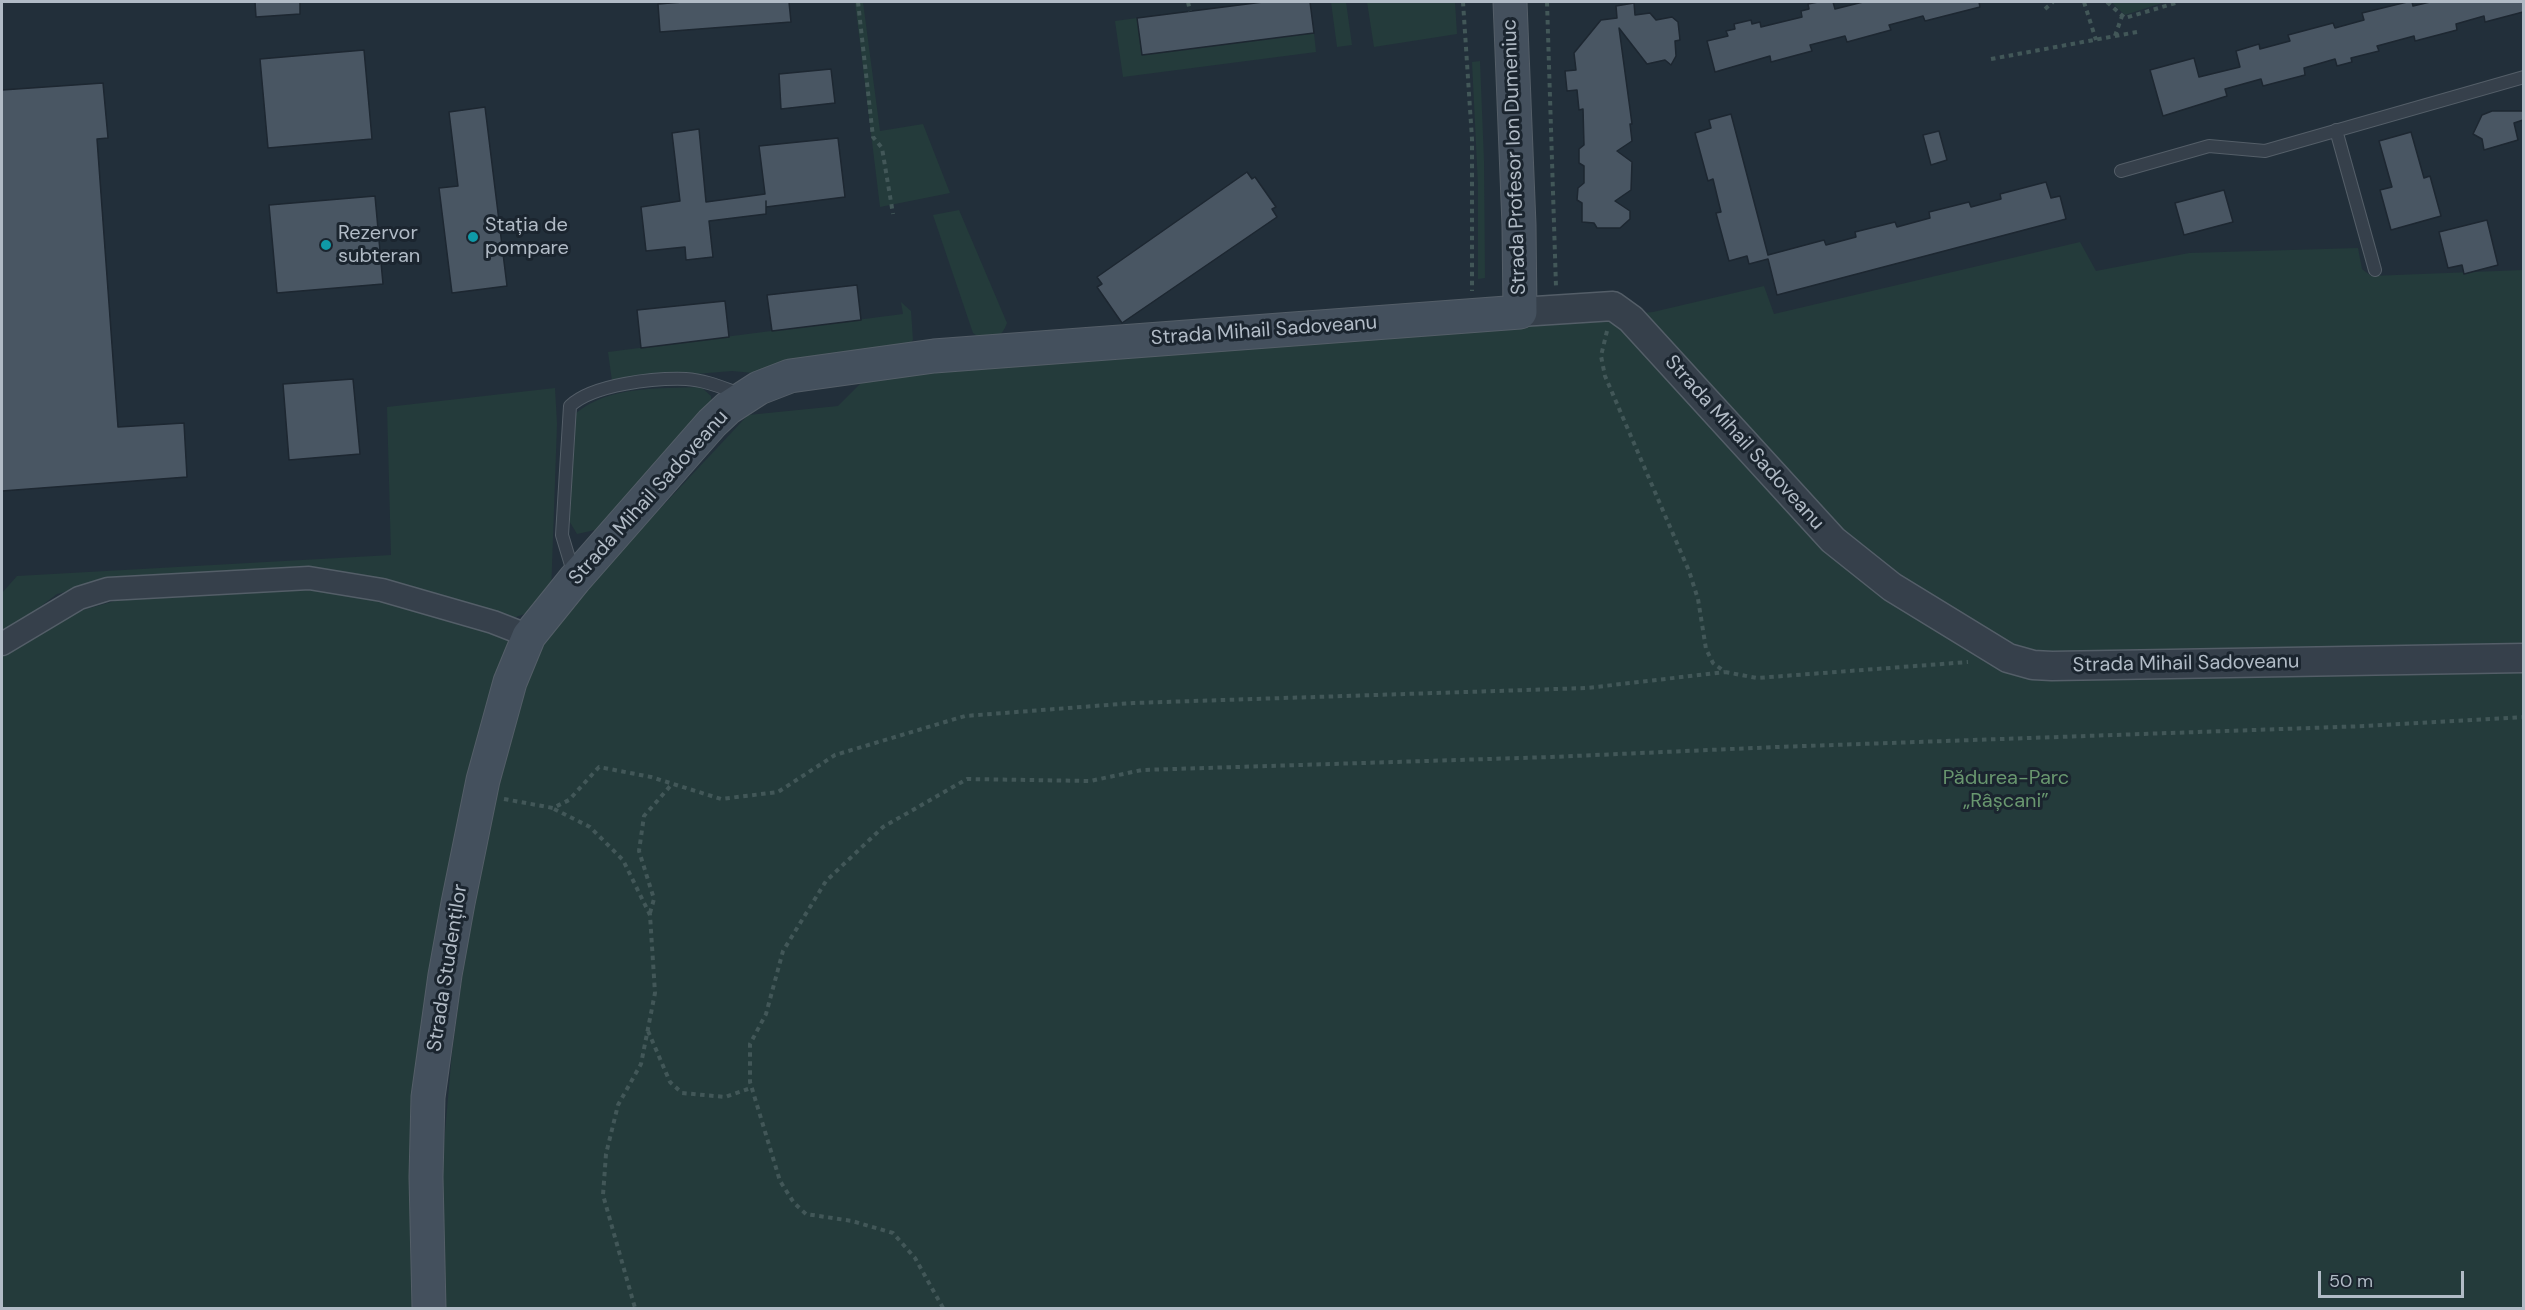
<!DOCTYPE html>
<meta charset="utf-8">
<style>
body{margin:0}
#map{position:relative;width:2525px;height:1310px;overflow:hidden;background:#222f3a;font-family:"DM Sans",sans-serif}
canvas{display:block}
.frame{position:absolute;inset:0;border:3px solid #b1bbc6;pointer-events:none}
.scale{position:absolute;left:2318px;top:1271px;width:146px;height:27px;box-sizing:border-box;border:3px solid #b1bbc6;border-top:0;padding-left:8px;font-size:18px;line-height:21px;white-space:nowrap;color:#b1bbc6;-webkit-text-stroke:4px #1b252f;paint-order:stroke}
</style>
<div id="map">
<canvas width="2525" height="1310"></canvas>
<div class="frame"></div>
<div class="scale">50 m</div>
</div>
<script>
const ctx = document.querySelector('canvas').getContext('2d');
ctx.lineJoin = 'round';
function fill(path, color) { ctx.fillStyle = color; ctx.fill(path, 'evenodd'); }
function trace(path, color, width, dash) { ctx.strokeStyle = color; ctx.lineWidth = width; ctx.lineCap = dash ? 'butt' : 'round'; ctx.setLineDash(dash || []); ctx.stroke(path); }
function drawText(font, color, halo, rows, align = 'center') {
  ctx.font = font + ' "DM Sans",sans-serif'; ctx.lineWidth = 6; ctx.setLineDash([]); ctx.textBaseline = 'middle'; ctx.strokeStyle = halo; ctx.fillStyle = color; for (const [text, x, y, turn = 0] of rows) {
    ctx.save(); ctx.translate(x, y); ctx.rotate((+turn || 0) * Math.PI / 180); ctx.textAlign = isNaN(turn) ? turn : align; if (halo) ctx.strokeText(text, 0, 0); ctx.fillText(text, 0, 0); ctx.restore();
  }
}
fill(new Path2D(`
 M855 2H863L880 131 923 124 950 193 880 207Z
 M1331 2H1346L1352 45 1337 47Z
 M1367 2H1455L1457 34 1374 47Z
 M2111 2H2165L2125 15Z
 M1137 18 1142 55 1314 33 1316 52 1123 77 1115 21Z
 M1480 61 1484 161 1485 278 1478 279V185L1472 62Z
 M959 210 1007 323C1002 336 997 339 984 341L973 333 933 215Z
 M2080 242 2096 271 2189 253 2358 248 2362 269 2371 276 2523 270V1308H442L440 1268 443 1154 452 1053 469 925 495 783 524 678 550 634 580 594 748 415 838 406 866 378 1653 312 1764 286 1774 314Z
 M901 302 911 311 913 340 902 353 764 374 732 371 612 381 608 352 903 314Z
 M701 387 711 396 712 405 604 528 577 534 568 519 575 414C609 385 659 389 701 387Z
 M555 388 557 424 551 594 536 610 513 618 410 592 357 574 311 568 110 581 57 594 16 625 2 633V593L17 576 391 555 387 407Z
 M279 588 360 593 490 629 510 641 480 732 414 1308H2V654L69 614 136 595Z`), '#243b3b');
const building = new Path2D(`
 M255 2H300V14L256 17Z
 M683 2H789L791 22 660 32 658 4Z
 M1263 2H1310L1314 33 1142 55 1137 18Z
 M1818 2H1833L1835 9 1863 2H1979L1980 7 1925 21 1923 16 1889 25 1891 30 1847 42 1845 36 1810 45 1812 51 1771 62 1770 56 1715 72 1707 41 1728 36 1726 31 1735 29 1734 24 1751 20 1752 24 1760 22 1761 27 1802 17 1801 11 1809 9 1808 4Z
 M2407 2H2412L2413 6 2430 2H2523V12L2485 22 2484 16 2456 24 2457 30 2415 41 2414 36 2377 46 2379 51 2351 58 2352 62 2337 66 2335 59 2304 68 2305 75 2263 86 2261 79 2225 89 2227 96 2163 116 2150 70 2194 58 2199 77 2240 67 2236 51 2259 44 2260 49 2290 41 2288 35 2333 23 2335 28 2364 20 2362 13Z
 M1634 3 1635 15 1650 13 1656 20 1672 17 1678 22 1680 40 1675 41 1676 56 1671 65 1665 60 1647 64 1619 28 1632 124H1630L1632 141 1617 151 1632 162 1631 190 1615 201 1630 211V219L1620 228H1597L1594 223 1582 222V203L1577 200 1578 188 1584 183V166L1579 163V149L1584 145 1583 109 1579 110 1577 90 1567 91 1565 71 1576 70 1574 53 1601 20 1617 18 1616 6Z
 M364 50 372 139 268 148 260 59Z
 M831 69 835 103 781 109 779 74Z
 M103 83 108 138 97 139 118 427 184 423 187 477 2 491V90Z
 M485 107 507 286 452 293 439 188 458 186 449 112Z
 M2492 111H2523V120L2514 123 2518 140 2484 150 2482 139 2473 134 2482 115Z
 M1731 114 1768 255 1824 240 1826 245 1856 237 1855 232 1895 222 1897 227 1930 218 1929 212 1969 202 1971 207 2001 199 2000 194 2046 182 2051 198 2060 196 2066 219 1777 295 1768 259 1749 264 1747 256 1729 261 1716 213 1721 212 1713 179 1708 181 1695 133 1711 128 1709 120Z
 M699 129 706 202 765 194 759 146 838 138 845 197 766 207V201V214L709 221 713 257 686 260 685 247 646 251 641 207 680 201 672 133Z
 M1939 131 1947 160 1931 165 1923 135Z
 M2411 132 2424 178 2430 176 2441 216 2391 230 2380 190 2392 187 2379 141Z
 M1247 172 1252 179 1255 177 1276 207 1272 209 1277 217 1122 323 1097 287 1102 284 1097 277Z
 M2224 190 2233 222 2184 235 2175 203Z
 M375 196 383 284 277 293 269 205Z
 M2487 220 2498 265 2464 274 2462 265 2448 268 2439 232Z
 M857 285 861 320 772 331 767 295Z
 M725 301 729 337 641 348 637 310Z
 M353 379 360 454 289 460 283 384Z`);
fill(building, '#495663');
trace(building, '#1d2731', 1.5);
const service = new Path2D(`
 M2336 130 2375 270
 M2121 171 2209 146 2265 151 2524 77
 M574 575 562 535 570 406C593 384 655 378 686 379 705 380 723 388 740 394`);
const minor = new Path2D(`
 M2 644 79 598 108 589 309 578 382 590 493 622 529 636`);
const tertiary = new Path2D(`
 M1520 312 1613 306 1631 319 1833 540 1892 587 2008 658 2033 665 2052 666 2524 658`);
const secondary = new Path2D(`
 M429 1308 426 1177 428 1097 445 975 458 903 483 780 510 682 529 636 575 579 712 423 728 408 759 388 790 376 934 356 1520 312 1519 225 1510 2`);
trace(service, '#545e68', 14);
trace(minor, '#545e68', 25);
trace(tertiary, '#545e68', 31);
trace(secondary, '#545e68', 35);
trace(new Path2D(`
 M858 2 873 137 882 148 893 214
 M1188 2 1190 11
 M1463 2 1472 139V291
 M1547 2 1556 287
 M2084 2 2096 40
 M2107 2 2125 18 2179 2
 M2045 9 2053 2
 M2115 36 2122 16
 M1991 59 2137 32
 M1607 331 1601 356 1605 376 1689 571 1698 599 1706 649 1713 663 1725 672 1757 678 1968 662
 M504 799 553 808 569 800 599 767 651 777 721 799 778 792 835 755 965 716 1133 703 1587 688 1725 672
 M554 809 590 827 623 860 650 915 655 993 641 1064 618 1105 606 1154 603 1195 635 1308
 M650 913 654 899 639 851 644 816 672 784
 M648 1031 670 1082 682 1093 725 1097 751 1088
 M943 1308 915 1258 893 1233 852 1221 806 1214 794 1203 780 1181 750 1082V1044L766 1014 783 951 826 881 883 827 967 779 1090 781 1142 770 1551 757 1777 747 2366 726 2524 717`), '#425758', 4, [4.5, 4.5]);
trace(service, '#36404b', 12);
trace(minor, '#36404b', 22);
trace(tertiary, '#36404b', 28);
trace(secondary, '#44505d', 33);
for (const [x, y, r, color] of [
 [473,237,6,"#0f9aa8"],
 [326,245,6,"#0f9aa8"]
]) { const dot = new Path2D(); dot.arc(x, y, r, 0, 2 * Math.PI); ctx.fillStyle = color; ctx.fill(dot); trace(dot, '#1b252f', 2); }
drawText('20px', '#b1bbc6', '#1b252f', [
 ["Strada Profesor Ion Dumeniuc",1515,157,-92],
 ["Strada Mihail Sadoveanu",1264,331,-4],
 ["Strada Mihail Sadoveanu",1744,443,48],
 ["Strada Mihail Sadoveanu",649,498,-48],
 ["Strada Mihail Sadoveanu",2186,664,-1],
 ["Strada Studenților",448,968,-81]
]);
drawText('20px', '#b1bbc6', '#1b252f', [
 ["Stația de",485,226],
 ["pompare",485,249],
 ["Rezervor",338,234],
 ["subteran",338,257]
], 'left');
drawText('20px', '#69976f', '#1b252f', [
 ["Pădurea-Parc",2006,779],
 ["„Râșcani”",2006,802]
]);
</script>
